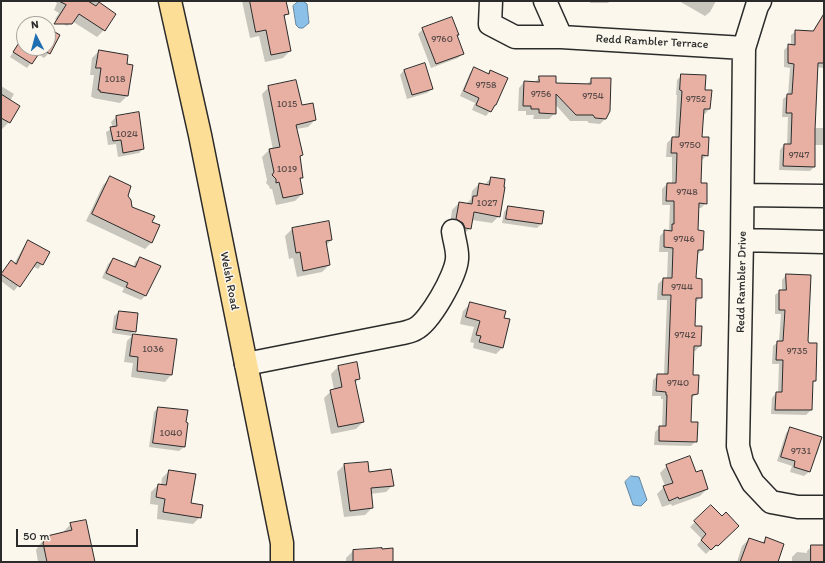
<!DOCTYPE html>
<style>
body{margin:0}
#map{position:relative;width:825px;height:563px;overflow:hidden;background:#fbf7ec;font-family:Itim,sans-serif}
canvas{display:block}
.frame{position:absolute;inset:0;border:2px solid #2b2b2b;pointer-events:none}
.north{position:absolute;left:16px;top:16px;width:40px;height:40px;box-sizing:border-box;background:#fbf7ec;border:1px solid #a8a59f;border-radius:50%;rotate:354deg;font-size:11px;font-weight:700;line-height:16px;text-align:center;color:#2b2b2b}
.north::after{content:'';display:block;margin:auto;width:14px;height:18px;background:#1f6fb2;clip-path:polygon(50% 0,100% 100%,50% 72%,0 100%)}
.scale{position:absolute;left:16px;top:529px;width:122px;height:18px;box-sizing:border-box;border:2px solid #2b2b2b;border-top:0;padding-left:5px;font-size:12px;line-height:14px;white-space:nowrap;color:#2b2b2b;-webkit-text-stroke:3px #fbf7ec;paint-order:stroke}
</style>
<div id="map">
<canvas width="825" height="563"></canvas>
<div class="frame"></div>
<div class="north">N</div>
<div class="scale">50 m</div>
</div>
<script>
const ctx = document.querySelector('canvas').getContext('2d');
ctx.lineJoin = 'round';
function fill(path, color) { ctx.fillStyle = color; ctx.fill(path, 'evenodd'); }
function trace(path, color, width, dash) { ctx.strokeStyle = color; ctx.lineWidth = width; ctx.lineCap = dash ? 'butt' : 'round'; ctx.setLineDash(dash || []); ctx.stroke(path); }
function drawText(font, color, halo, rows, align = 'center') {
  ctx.font = font + ' Itim,sans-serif'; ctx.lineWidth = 3; ctx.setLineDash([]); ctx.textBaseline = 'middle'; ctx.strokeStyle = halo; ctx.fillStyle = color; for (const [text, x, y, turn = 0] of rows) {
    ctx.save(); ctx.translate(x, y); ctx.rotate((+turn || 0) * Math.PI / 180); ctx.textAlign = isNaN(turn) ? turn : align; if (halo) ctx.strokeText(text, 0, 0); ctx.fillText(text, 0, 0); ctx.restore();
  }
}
const water = new Path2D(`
 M299 1H303L307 4 309 23 303 28H299L296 25 293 6Z
 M631 476 639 477 647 500 641 506 633 505 625 482Z`);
fill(water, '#8bc1e9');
trace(water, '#65859d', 1);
fill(new Path2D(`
 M54 1H95L115 14 104 30 97 37 72 21 67 26 55 19 59 13 54 10 57 3Z
 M242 1H285L287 14 283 18 290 51 283 58 265 62 259 36 250 38Z
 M590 1H610L608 3H590Z
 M679 1H716L710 12 705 16Z
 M824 13V66L823 68 817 67 814 128H824V145H815L814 167 810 171 779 170 780 150 784 145H787L788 117H782L783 99 788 95 790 68 784 67V50L789 45 791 46V35L796 31 812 32Z
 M35 21 41 24H32Z
 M48 29 49 53 44 58 38 54 27 68 10 57 24 36V48H48Z
 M423 29 458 34 456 36 463 53 458 58 431 68 418 34Z
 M99 51 126 65 127 96 120 103 93 98V97H91L94 75H90L92 58Z
 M475 69 487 74 490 71 495 105 486 116 472 110 475 103 460 96 470 73Z
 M404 70 432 89 427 93 407 99 400 75Z
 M682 75 704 91H710L709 109 705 114H702L701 137 707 155 702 160H701L700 184 706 203 701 208H698L697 231 702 250 697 255 695 279 701 297 695 303 694 327 700 346 695 351H693L692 376 697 394 691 398 690 423 696 441 691 446 654 445 655 432 660 427H662L663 399H661V396H652L653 380 658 375H664L667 300H657L658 284 663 279H667L668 252H659L660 236 665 231 667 232 669 229 670 205H662V189L667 184H672V157H666L667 143 672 138H675L677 95H676L677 80Z
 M540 77 555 84 586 85 592 79 606 118 600 124 589 123 587 121H570L555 104V113L549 119H533L534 115H526V111H518L519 88 524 82 534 83Z
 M1 86 14 94 10 101 9 122 2 129Z
 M269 87 302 106 315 120 308 127 296 129 302 154 299 157 302 177 300 180 302 194 295 201 276 205 272 189H270L269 186 266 183 267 180 262 157 269 150H273L262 94Z
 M138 113 143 149 139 153 118 157 116 144 108 145 106 132 113 128 111 122 116 117Z
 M110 178 126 197 131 208 151 222 152 242 145 249 86 221 103 185Z
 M491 178 499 216 492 223 472 220 470 228 463 235 450 226 452 210 459 203 466 204 471 199 472 191 479 184 484 185Z
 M508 207 542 223 537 228 502 223 504 212Z
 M328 223 331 240 326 246 329 265 322 272 297 277 293 258 289 259 285 236 292 229Z
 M28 242 42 264 38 269 33 266 14 291 1 281V274L11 261 14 264 24 246Z
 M140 258 146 295 141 300 122 292 124 288 102 278 108 264 113 259 133 268 135 262Z
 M786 275 807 327 808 344 815 381 812 384 811 410 806 415 771 414 772 398 776 393H778L779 364H772L773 346 778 342H779L781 314H775V295L780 291H782V280Z
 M470 304 503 318V347L496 354 473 348 474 343 470 342 474 327 460 324 463 311Z
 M119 312 135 331 131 334 176 340 171 375 165 382 131 377 133 363 124 362 127 341 132 336 112 333 114 316Z
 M356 364 359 379 355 383 363 422 356 429 331 434 324 398 331 391 334 390 331 374 338 367Z
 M158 408 184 447 179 451 149 447 154 412Z
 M791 428 822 438 817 454 814 457 809 472 804 476 790 472 792 466 777 461 786 433Z
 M344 465 368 473 393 485 386 492 370 494 372 508 365 515 344 517 337 472Z
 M667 466 696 474 707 489 700 496 672 506 671 504 662 507 657 494 665 486 660 473Z
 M169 471 190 504 200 517 193 524 157 519 158 505 150 504 151 492 158 485 161 486 162 478Z
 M711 506 722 517 738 526 712 550 711 549 706 554 697 545 702 539 690 527Z
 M71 524 94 562H38L36 550 40 544 47 537 64 533V531Z
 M749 539 762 543 766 539 776 562H737L742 546Z
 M812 546H824V562H792V557L797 552 807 553V551Z
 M353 551 392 562H346V558Z`), '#0003');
const building = new Path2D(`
 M59 1H88L96 6 99 2 116 14 105 31 79 14 72 24H54L66 5Z
 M250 1H286L289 14 284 15 291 51 271 55 266 30 256 32Z
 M824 14V63H818L815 130V167L783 166 784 144H791L792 113H786L787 94H792L794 64 788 63V44L795 45V30L813 31Z
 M452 17 459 35H457L464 54 436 64 422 28Z
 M48 28 60 35 50 54 42 49 32 64 13 52 24 35V48H48Z
 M99 50 128 55 127 64 133 65 128 96 100 92V90H98L101 68H96Z
 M425 63 433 89 412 95 404 70Z
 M474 67 489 74 490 70 508 78 496 105H495L491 112 476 105 479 98 464 91Z
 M681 74 706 75 705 90H712L710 109H704L702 137H709L708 156 702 155 701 183H707V204L699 203 698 230 704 231 703 250H698L696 278 702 279V298H696L695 326H702L701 346H694L693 375H699L698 394 692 395 691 422H698L697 442 659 441V426H666L667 395H666V392L656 391 657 374H668L671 295H662L663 278H672L673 248 664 247V230L672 231V224H674V201H666L667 183H676L677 153H671L672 137H679L682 91 680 90Z
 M539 76H556V83L591 84V78H611L610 111 606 119 595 118 593 115H576L556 94V114L539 113V109H531V106H523L524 81 539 82Z
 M296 80 302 105 313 103 316 120 296 125 303 155 300 156 303 178H300L303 194 283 198 279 182 276 183V179L272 175 274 172 269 149 280 147 268 86Z
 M1 94 20 106 10 123 1 118Z
 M139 112 144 149 123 153 121 140 113 141 110 127 117 126 116 116Z
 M110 176 131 186 128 196 131 200 132 207 155 216 152 222 160 225 152 243 92 214Z
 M491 177 505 179 504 187H505L500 217 474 212 471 229 465 228 463 223 456 219 459 202 472 204 473 196H477L479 183 489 185Z
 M508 206 544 211 542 224 506 219Z
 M329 221 332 240 326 241 330 265 303 271 300 252 296 253 292 228Z
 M28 240 50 252 43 265 37 262 20 287 1 274 11 260 16 264Z
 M140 257 161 266 146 296 126 287 128 283 106 273 113 258 135 267Z
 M786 274 811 275 808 341 809 343H817L816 381H813L812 410H775L776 392H782L783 360H776L777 341H783L785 310H779V290H786Z
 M470 302 506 311 504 318 510 319 503 348 479 342 481 336 476 335 480 321 466 317Z
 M119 311 138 313 136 332 116 329Z
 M133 334 177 339 172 375 137 371 138 357 130 356Z
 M357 362 360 379 355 380 364 422 338 427 330 390 342 387 338 366Z
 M158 407 188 410 186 422 188 423 185 447 153 443Z
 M790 427 822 437 810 472 794 467 795 461 781 457Z
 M690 456 696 472 702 470 708 489 679 499 678 497 669 501 663 486 673 483 666 465Z
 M368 462 369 472 391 469 394 486 371 488 373 508 350 511 344 464Z
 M169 470 196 474 191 503 203 505 201 518 163 512 165 499 156 497 158 484 166 485Z
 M711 505 722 516 726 512 739 526 718 546 716 545 711 550 701 540 706 534 694 521Z
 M86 520 95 562H47L43 543 47 536 72 530 70 523Z
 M766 537 784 544 778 562H740L749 538 764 543Z
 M811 545H824V562H811Z
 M382 548V549L393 548V562H353V550Z`);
fill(building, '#e8afa3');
trace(building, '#2b2b2b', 1);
const minor = new Path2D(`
 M491 1 490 24 515 37H561L744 48
 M545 1 561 37
 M760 1 757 6 744 48 742 240 738 446 742 462 753 483 771 502 798 507H824
 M743 195 824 196
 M742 240 824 242
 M246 364 403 333C407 332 412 331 415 329 430 322 456 275 457 259 458 250 454 240 453 231`);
const major = new Path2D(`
 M170 1 200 135 282 543V562`);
trace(minor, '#2b2b2b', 25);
trace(major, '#2b2b2b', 25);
trace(minor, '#fbf7ec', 22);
trace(major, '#fdde96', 22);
drawText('10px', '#5a4c49', null, [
 ["9760",442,39],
 ["1018",115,79],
 ["9758",486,85],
 ["9756",541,94],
 ["9754",593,96],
 ["9752",696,99],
 ["1015",287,104],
 ["1024",127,134],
 ["9750",690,145],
 ["9747",799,155],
 ["1019",287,169],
 ["9748",687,192],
 ["1027",487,203],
 ["9746",684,239],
 ["9744",682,287],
 ["9742",685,335],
 ["1036",153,349],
 ["9735",797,351],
 ["9740",678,383],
 ["1040",171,433],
 ["9731",801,451]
]);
drawText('12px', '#2b2b2b', '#fbf7ec', [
 ["Redd Rambler Terrace",652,42,3],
 ["Welsh Road",229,281,79],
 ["Redd Rambler Drive",742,282,-89]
]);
</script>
